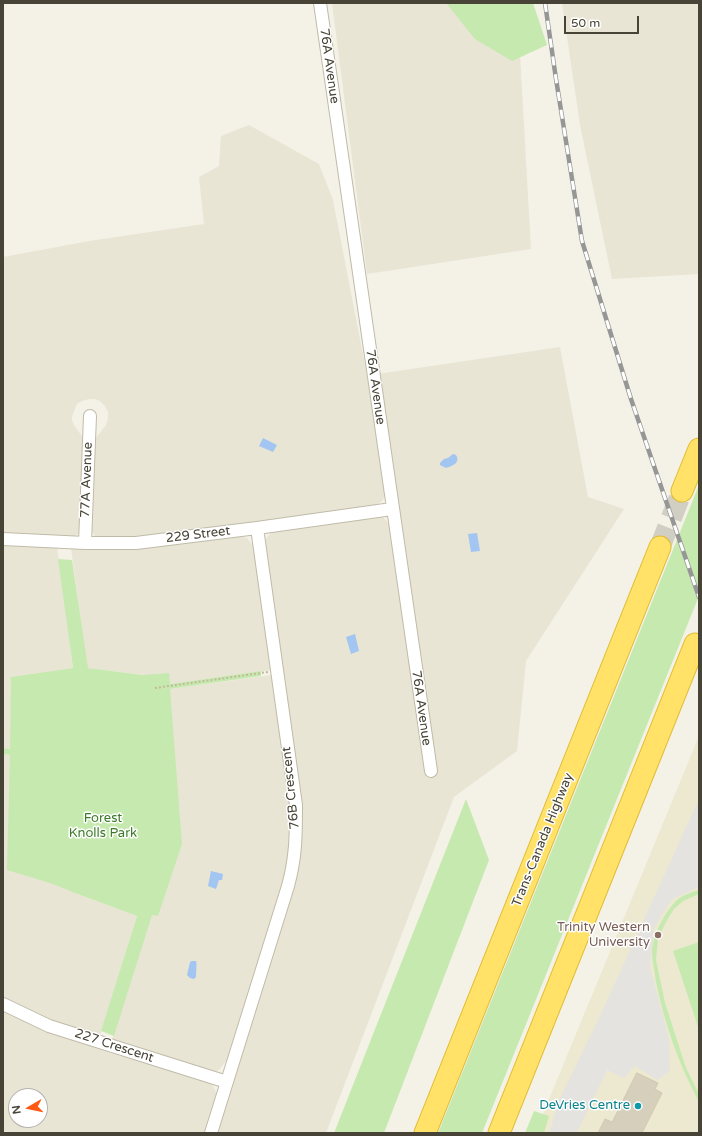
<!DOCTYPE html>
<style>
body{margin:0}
#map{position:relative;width:702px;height:1136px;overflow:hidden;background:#f4f2e7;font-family:"Varela Round",sans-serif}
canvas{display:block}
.frame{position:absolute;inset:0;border:4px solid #474336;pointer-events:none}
.north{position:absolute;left:8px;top:1088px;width:40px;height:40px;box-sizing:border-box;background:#fff;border:1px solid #b5b4af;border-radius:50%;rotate:261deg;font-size:11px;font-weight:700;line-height:16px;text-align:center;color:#474336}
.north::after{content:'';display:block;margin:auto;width:14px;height:18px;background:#ff5913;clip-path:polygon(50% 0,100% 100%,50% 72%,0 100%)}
.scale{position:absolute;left:564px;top:16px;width:75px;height:18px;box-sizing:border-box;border:2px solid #474336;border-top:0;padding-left:5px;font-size:12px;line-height:14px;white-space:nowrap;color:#474336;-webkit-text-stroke:3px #fff;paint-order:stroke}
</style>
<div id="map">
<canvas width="702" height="1136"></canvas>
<div class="frame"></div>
<div class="north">N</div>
<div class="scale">50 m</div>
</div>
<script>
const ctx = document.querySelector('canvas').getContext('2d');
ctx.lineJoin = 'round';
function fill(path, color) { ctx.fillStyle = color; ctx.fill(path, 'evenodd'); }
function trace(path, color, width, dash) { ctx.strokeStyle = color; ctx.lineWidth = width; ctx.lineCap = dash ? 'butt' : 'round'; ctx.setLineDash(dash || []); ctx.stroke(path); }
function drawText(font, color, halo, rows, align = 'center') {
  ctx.font = font + ' "Varela Round",sans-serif'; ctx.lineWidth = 3; ctx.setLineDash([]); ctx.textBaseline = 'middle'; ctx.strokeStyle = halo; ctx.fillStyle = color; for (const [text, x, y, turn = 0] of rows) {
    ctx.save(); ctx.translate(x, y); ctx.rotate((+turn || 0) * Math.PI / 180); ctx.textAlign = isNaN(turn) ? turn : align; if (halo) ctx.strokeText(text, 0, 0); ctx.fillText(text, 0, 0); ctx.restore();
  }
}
fill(new Path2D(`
 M332 3H492L519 36 531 249 367 274Z
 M562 3H699V274L612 279 580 125Z
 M249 125 319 164 333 200 367 375 384 488 385 496 382 501 373 507 241 525 139 537 98 538 94 535 91 529 94 442 96 438 106 425 108 419V412L105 406 100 401 95 399H89L82 401 77 404 72 416V420L74 425 84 439 81 528 79 533 75 536 71 538 3 536V257L89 241 204 224 199 177 219 166 221 136Z
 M560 347 588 497 624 509 526 661 517 751 454 797 326 1133H216L298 867 265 543 267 537 272 532 279 530 382 516 389 524 377 374Z
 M237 536 247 538 254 547 272 670 155 686 153 676 87 668 71 548Z
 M3 545 57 547 73 668 10 677 20 751 3 748Z
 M272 675 290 801 292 824 287 872 230 1056 219 1070 212 1073 111 1043 133 975 156 691Z
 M3 754 21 757 75 893 137 916 99 1039 72 1030 3 1000Z
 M3 1009 75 1040 110 1053 208 1082 213 1086 217 1094 207 1133H3ZM16 1096H40V1120H16Z`), '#e8e5d5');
fill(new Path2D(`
 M699 736V1133H535Z`), '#ede9d0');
fill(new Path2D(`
 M446 3H533L547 45 512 61 475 39Z
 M699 485V596L482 1133H438Z
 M58 559 72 560 88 668 143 675 169 673 170 684 261 671V676L170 689 182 844 158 916 152 915 114 1036 101 1031 137 916 75 893 53 884 7 870 10 755 3 754V748L10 749 11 685 10 677 73 668Z
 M466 799 489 860 384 1133H334Z
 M699 890V894L683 901 674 909 667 920 663 928 658 939 656 960 665 1003 686 1068 699 1094V1102C679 1065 664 1022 656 982 655 972 652 961 652 951 652 936 666 910 677 900 683 895 692 892 699 890Z
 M699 942V1030L673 951Z
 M534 1111 549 1116 544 1133H525Z`), '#c6e9af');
fill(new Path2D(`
 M699 799V887L671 900 654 928 650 967 669 1038 670 1071 657 1080 635 1066 624 1078 607 1070 577 1133H549L561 1096 600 1016Z`), '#e5e3df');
fill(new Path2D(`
 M263 438 277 445 273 452 259 446Z
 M453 454 456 455C461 463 452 466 446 468L440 465V463L444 459 448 458Z
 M477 533 480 551 471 552 468 534Z
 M355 634 359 651 351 654 346 637Z
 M211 871 223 874 222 880H219L216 889 208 886Z
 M192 961H196C197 963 196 975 196 977L194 979 190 978 187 975 190 962Z`), '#a2c5f2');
const building = new Path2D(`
 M637 1073 658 1083 655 1089 662 1093 642 1133H598L605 1119 612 1122Z`);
fill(building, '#d6cfbc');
trace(building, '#d1c8af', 1);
trace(new Path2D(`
 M660 547 682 491`), '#d1cfc4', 21, [21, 10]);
const street = new Path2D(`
 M320 3 431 771
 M3 539 85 543H136L257 528 392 509
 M85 543 90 416
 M3 1004 49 1026 227 1082
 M211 1133 288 886C296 857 296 835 296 805L257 528`);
const highway = new Path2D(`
 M682 491 699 449
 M425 1133 660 547
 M499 1133 695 644`);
trace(street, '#c0bba9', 14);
trace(highway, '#e1bb34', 23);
trace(new Path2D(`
 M155 688 268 672`), '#c2b99a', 2, [2, 2]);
trace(street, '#fff', 12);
trace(highway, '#ffe267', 21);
const rail = new Path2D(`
 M545 3 556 79 582 241 631 399 699 597`);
trace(rail, '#969696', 4.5);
trace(rail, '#fff', 3, [9]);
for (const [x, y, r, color] of [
 [658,935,4,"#8d6e63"],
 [638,1106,4,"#0f9aa8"]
]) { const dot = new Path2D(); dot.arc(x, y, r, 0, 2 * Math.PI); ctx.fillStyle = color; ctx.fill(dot); trace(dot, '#fff', 1.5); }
drawText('13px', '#474336', '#fff', [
 ["76A Avenue",329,66,82],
 ["76A Avenue",375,387,82],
 ["77A Avenue",87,480,-88],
 ["229 Street",198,535,-7],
 ["76A Avenue",421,708,82],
 ["76B Crescent",291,788,-96],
 ["Trans-Canada Highway",543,840,-68],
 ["227 Crescent",114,1046,18]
]);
drawText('13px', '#3b7b27', '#fff', [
 ["Forest",103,819],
 ["Knolls Park",103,834]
]);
drawText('13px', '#785e54', '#fff', [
 ["Trinity Western",650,928],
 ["University",650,943]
], 'right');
drawText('13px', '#0d838f', '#fff', [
 ["DeVries Centre",630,1106]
], 'right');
</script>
